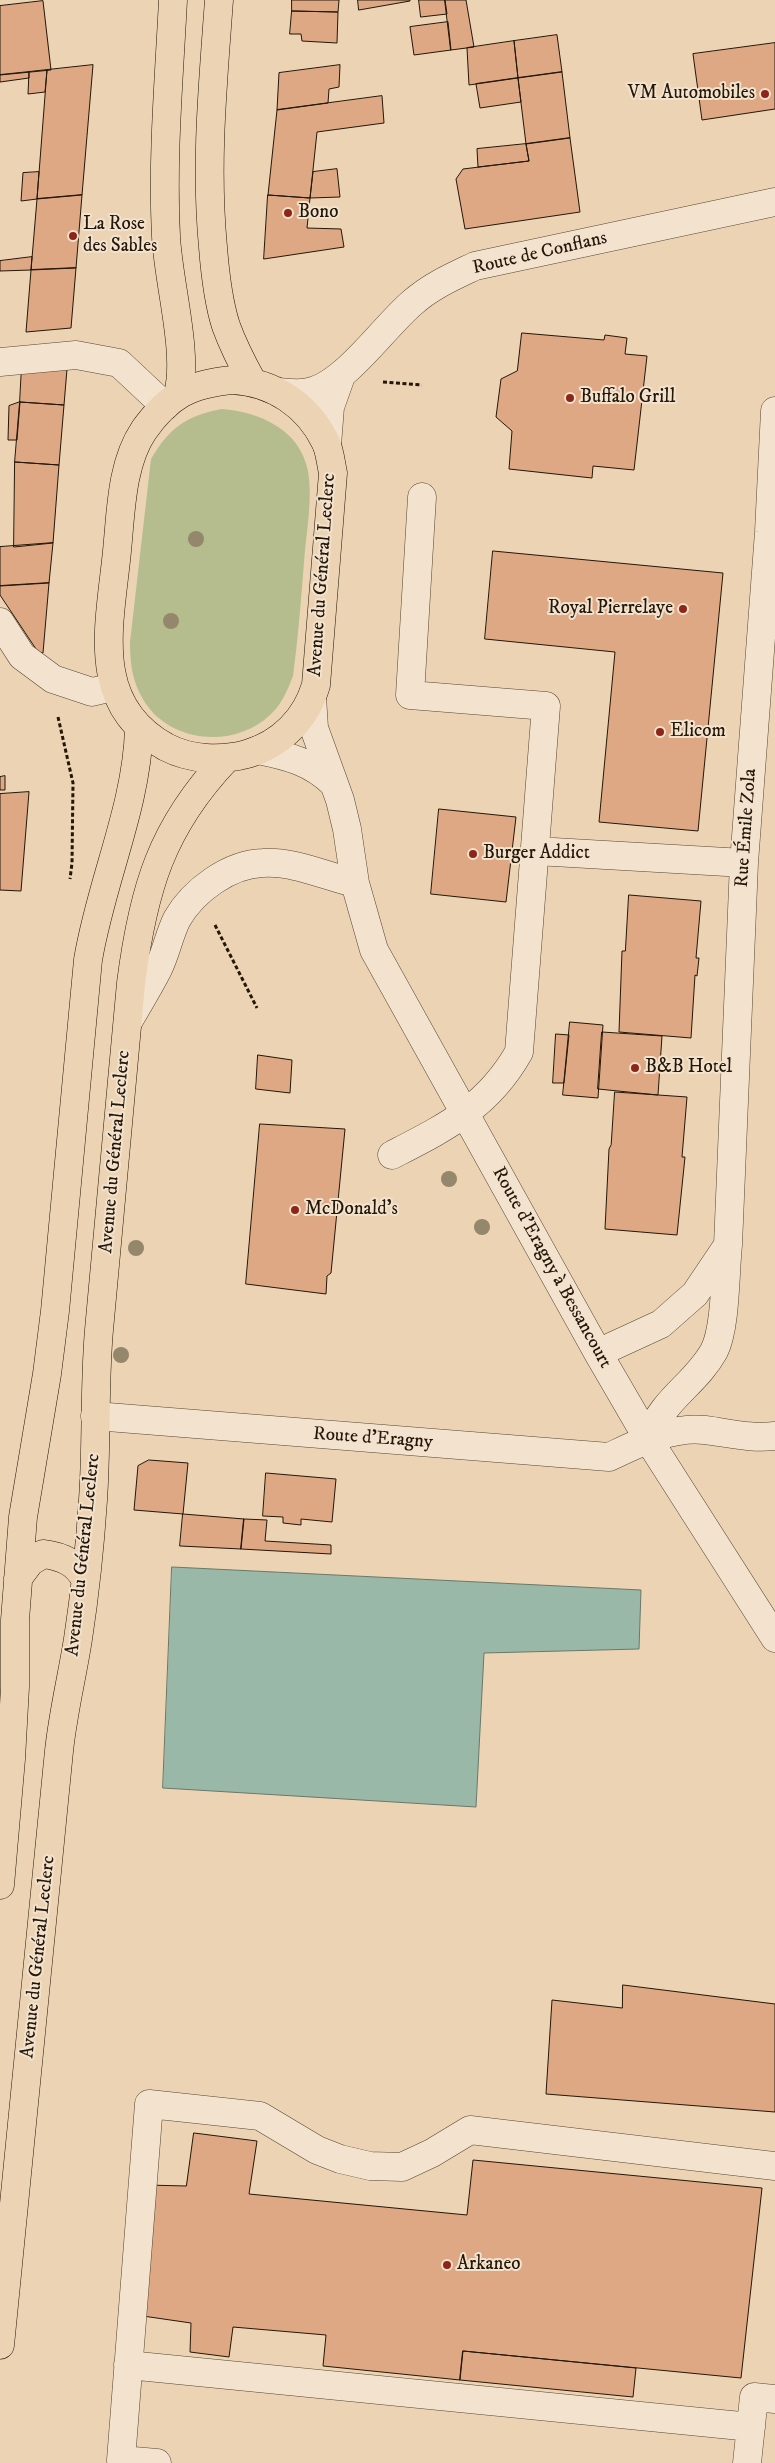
<!DOCTYPE html>
<meta charset="utf-8">
<style>
body{margin:0}
canvas{display:block;background:#ebd3b3}
</style>
<canvas width="775" height="2463"></canvas>
<script>
const ctx = document.querySelector('canvas').getContext('2d');
ctx.lineJoin = 'round';
function fill(path, color) { ctx.fillStyle = color; ctx.fill(path, 'evenodd'); }
function trace(path, color, width, dash) { ctx.strokeStyle = color; ctx.lineWidth = width; ctx.lineCap = dash ? 'butt' : 'round'; ctx.setLineDash(dash || []); ctx.stroke(path); }
function drawText(font, color, halo, rows, align = 'center') {
  ctx.font = font + ' "IM FELL DW Pica",serif'; ctx.lineWidth = 4; ctx.setLineDash([]); ctx.textBaseline = 'middle'; ctx.strokeStyle = halo; ctx.fillStyle = color; for (const [text, x, y, turn = 0] of rows) {
    ctx.save(); ctx.translate(x, y); ctx.rotate((+turn || 0) * Math.PI / 180); ctx.textAlign = isNaN(turn) ? turn : align; if (halo) ctx.strokeText(text, 0, 0); ctx.fillText(text, 0, 0); ctx.restore();
  }
}
fill(new Path2D(`
 M222 409C259 412 300 429 308 471 313 500 306 533 304 562 301 600 298 639 293 676 287 691 282 704 270 715 234 749 170 743 144 701 132 682 130 663 130 642L151 459C170 427 186 416 222 409Z`), '#b5bd8e');
const water = new Path2D(`
 M172 1567 641 1590 639 1649 484 1653 476 1807 163 1788Z`);
fill(water, '#99b8a8');
trace(water, '#6a7868', 1);
const building = new Path2D(`
 M292 0H339L338 12 292 11Z
 M358 0H410V1L359 10Z
 M419 0H445L447 14 421 17Z
 M445 0H466L474 47 451 50Z
 M43 1 51 70 0 75V6Z
 M292 11 338 12 337 43 302 41 301 34H290Z
 M448 22 451 50 414 55 410 27Z
 M557 35 562 72 518 78 514 41Z
 M514 41 518 78 469 85 467 48Z
 M775 43V109L702 120 693 54Z
 M93 65 82 195 37 199 47 70Z
 M340 65 339 87 329 89 328 103 277 110 279 73Z
 M47 70 45 92 28 94 29 72Z
 M29 72V78L0 82V75Z
 M562 72 570 138 526 144 518 78Z
 M518 78 521 102 480 108 476 84Z
 M382 96 384 123 317 132 310 198 268 195 277 110Z
 M570 138 580 212 465 229 456 179 463 169 529 161 526 144Z
 M526 144 529 161 478 167 477 149Z
 M337 169 340 197 310 198 313 172Z
 M39 172 37 199 21 201 23 173Z
 M82 195 76 268 31 270 37 199Z
 M268 195 310 198 307 228 341 229 344 247 264 259Z
 M32 257 31 270 0 271V261Z
 M76 268 71 328 26 332 31 270Z
 M522 333 604 340 605 335 627 338 625 354 647 356 634 470 593 466 592 478 509 469 512 431 496 417 501 379 517 371Z
 M22 365 67 369 64 405 20 402Z
 M20 402 17 440H8L9 406Z
 M20 402 64 405 59 465 15 462Z
 M15 462 59 465 53 543 14 547Z
 M53 543 49 583 0 586V547Z
 M493 551 723 573 698 831 599 822 615 652 485 639Z
 M49 583 43 653 38 652 0 595V586Z
 M5 776V790H0V777Z
 M29 792 21 891 0 890V794Z
 M439 809 516 817 506 902 431 894Z
 M629 895 701 901 696 958H699L697 976 695 975 691 1038 619 1032 622 951H625Z
 M570 1022 603 1025 598 1098 563 1095Z
 M602 1032 662 1036 658 1095 598 1089Z
 M556 1034 569 1035 564 1083H553Z
 M258 1055 292 1060 290 1093 256 1089Z
 M615 1092 687 1097 682 1157H685L677 1235 605 1229 609 1149 611 1145Z
 M260 1124 345 1129 331 1273 327 1276 326 1294 246 1284Z
 M149 1460 188 1463 183 1514 134 1510 138 1466Z
 M266 1473 336 1479 332 1522 301 1519V1525L283 1523V1517L263 1516Z
 M183 1514 244 1519 241 1549 180 1546Z
 M244 1519 267 1520 265 1541 331 1545V1554L241 1549Z
 M623 1985 775 2004V2112L546 2094 552 2000 622 2008Z
 M194 2133 257 2141 249 2194 467 2215 473 2160 762 2188 741 2378 463 2351 460 2380 323 2366 326 2335 233 2327 229 2357 190 2352 191 2323 136 2315 146 2185 186 2186Z
 M463 2351 636 2368 633 2397 460 2380Z`);
fill(building, '#dea885');
trace(building, '#231708', 1);
const minor = new Path2D(`
 M0 362 76 355 119 363 165 406
 M279 392C290 393 302 395 313 391 347 381 384 327 412 303 431 286 452 277 475 266L775 202
 M327 445 330 407 341 376
 M0 622 22 656 53 679 92 692 113 687
 M312 697 314 728 340 800 347 829 355 883 374 950 598 1353 648 1439 775 1638
 M258 750C288 756 312 762 334 784
 M536 851 744 863
 M128 1022C138 1004 149 987 158 969 166 953 169 935 177 919 193 891 229 864 263 863 294 861 325 876 355 883
 M392 1155C446 1127 488 1107 519 1052L546 706 410 695 422 497
 M728 1245 744 863 769 532 775 411
 M598 1353 661 1324 695 1294 728 1245C725 1272 726 1328 714 1351 695 1385 663 1398 648 1439
 M95 1416 609 1457C639 1443 672 1426 705 1430 729 1433 751 1439 775 1436
 M128 2365 751 2427
 M157 2463 121 2460 149 2104 260 2116 317 2150 340 2159 370 2166 402 2167 432 2153 470 2130 775 2166
 M747 2463 754 2397 775 2399`);
const major = new Path2D(`
 M173 0C169 79 162 157 166 236 168 282 189 353 178 394
 M219 0C213 83 205 164 213 247 215 273 218 301 226 326 233 345 242 363 252 381
 M232 380C273 382 308 405 326 443 330 452 331 464 333 473L316 685C306 719 281 744 247 754 221 761 191 760 166 747 88 704 110 624 117 551 121 512 121 464 144 430 169 395 190 384 232 380Z
 M18 1578 30 1562 43 1554C61 1556 76 1562 85 1579
 M0 1885 11 1759 15 1687V1620L23 1517 47 1374 55 1311 88 960C101 881 137 807 139 728
 M0 2345 59 1751C63 1713 72 1677 78 1639 85 1593 90 1546 93 1500 97 1443 94 1386 99 1330L131 983C143 890 161 827 227 758`);
trace(minor, '#554633', 29);
trace(major, '#231708', 29);
trace(new Path2D(`
 M383 382 422 385
 M58 717 73 783 72 863 70 879
 M215 925 257 1008`), '#231708', 3, [4, 2.5]);
trace(minor, '#f2e2ce', 28);
trace(major, '#ebd3b3', 28);
ctx.fillStyle = '#95876b';
for (const [x, y] of [
 [196,539],
 [171,621],
 [449,1179],
 [482,1227],
 [136,1248],
 [121,1355]
]) { ctx.beginPath(); ctx.arc(x, y, 8, 0, 2 * Math.PI); ctx.fill(); }
for (const [x, y, r, color] of [
 [765,94,5,"#8f2418"],
 [288,213,5,"#8f2418"],
 [73,236,5,"#8f2418"],
 [570,398,5,"#8f2418"],
 [683,609,5,"#8f2418"],
 [660,732,5,"#8f2418"],
 [473,854,5,"#8f2418"],
 [635,1068,5,"#8f2418"],
 [295,1210,5,"#8f2418"],
 [447,2265,5,"#8f2418"]
]) { const dot = new Path2D(); dot.arc(x, y, r, 0, 2 * Math.PI); ctx.fillStyle = color; ctx.fill(dot); trace(dot, '#f2e2ce', 2); }
drawText('19px', '#231708', '#f2e2ce', [
 ["VM Automobiles",755,94,"right"],
 ["Bono",298,213],
 ["La Rose",83,225],
 ["des Sables",83,247],
 ["Buffalo Grill",580,398],
 ["Royal Pierrelaye",673,609,"right"],
 ["Elicom",670,732],
 ["Burger Addict",483,854],
 ["B&B Hotel",645,1068],
 ["McDonald's",305,1210],
 ["Arkaneo",457,2265]
], 'left');
drawText('19px', '#231708', '#f2e2ce', [
 ["Route de Conflans",540,254,-13],
 ["Avenue du Général Leclerc",323,575,-86],
 ["Rue Émile Zola",747,828,-86],
 ["Avenue du Général Leclerc",116,1152,-85],
 ["Route d'Eragny à Bessancourt",551,1268,61],
 ["Route d'Eragny",373,1439,4],
 ["Avenue du Général Leclerc",84,1555,-84],
 ["Avenue du Général Leclerc",39,1957,-84]
]);
</script>
